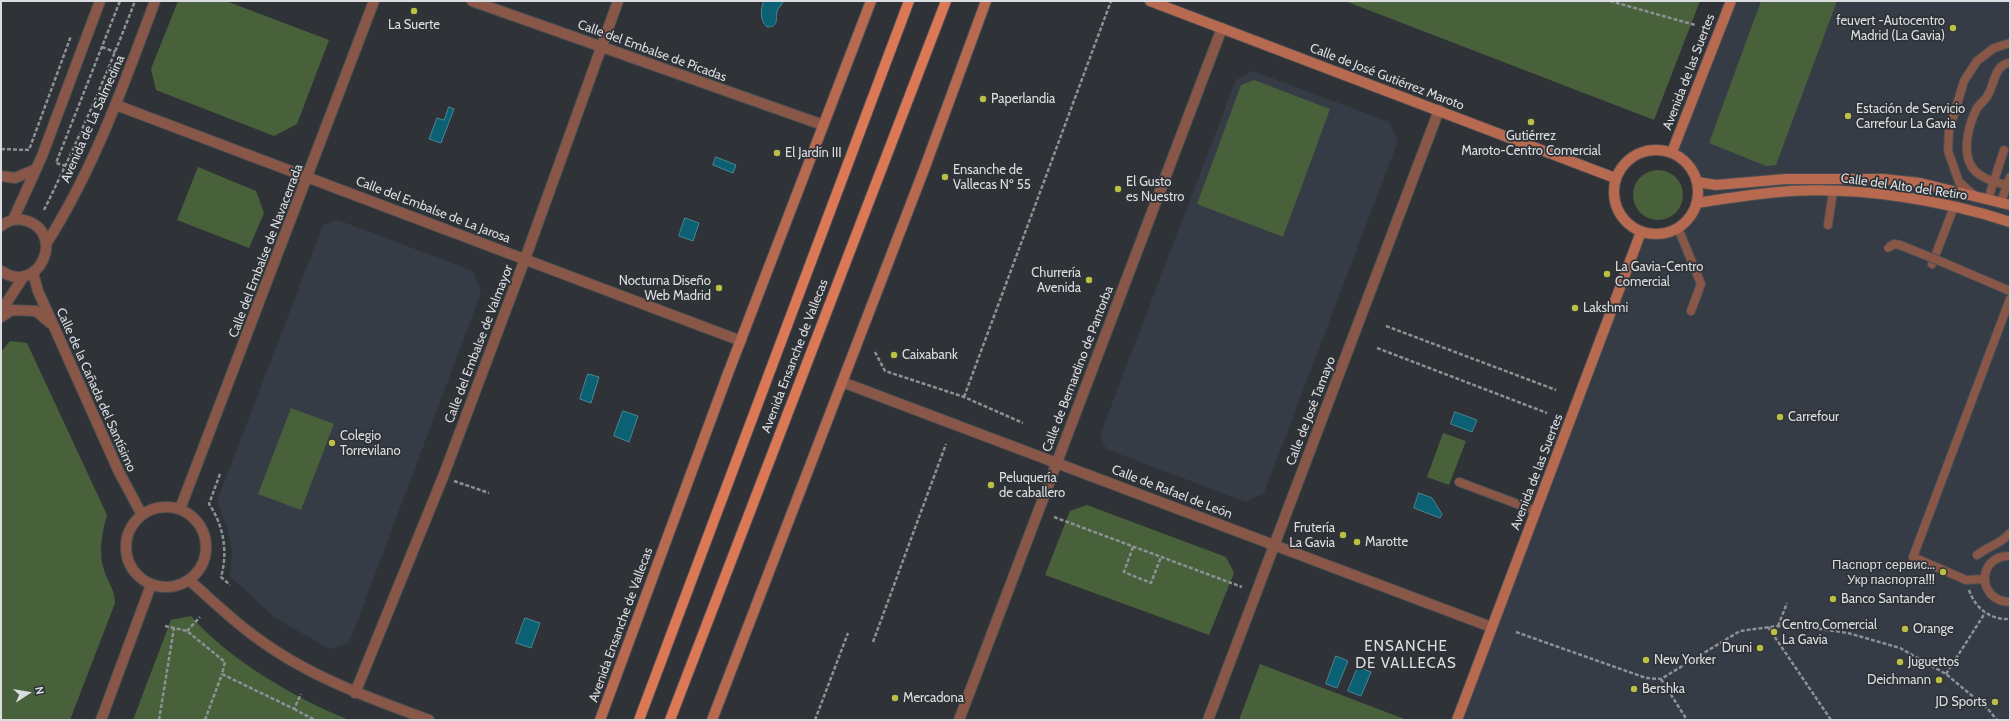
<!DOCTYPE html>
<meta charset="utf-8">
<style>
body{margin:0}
#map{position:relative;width:2011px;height:721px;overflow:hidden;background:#2f3338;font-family:Cabin,sans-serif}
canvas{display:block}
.frame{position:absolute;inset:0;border:2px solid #dbdde0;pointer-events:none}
.north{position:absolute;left:8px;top:673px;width:40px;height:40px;-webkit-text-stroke:3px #2f3338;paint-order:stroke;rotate:78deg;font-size:11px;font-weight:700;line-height:16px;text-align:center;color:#dbdde0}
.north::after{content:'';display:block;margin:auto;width:14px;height:18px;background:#dbdde0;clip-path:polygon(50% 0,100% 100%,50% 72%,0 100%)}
</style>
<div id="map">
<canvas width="2011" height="721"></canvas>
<div class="frame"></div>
<div class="north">N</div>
</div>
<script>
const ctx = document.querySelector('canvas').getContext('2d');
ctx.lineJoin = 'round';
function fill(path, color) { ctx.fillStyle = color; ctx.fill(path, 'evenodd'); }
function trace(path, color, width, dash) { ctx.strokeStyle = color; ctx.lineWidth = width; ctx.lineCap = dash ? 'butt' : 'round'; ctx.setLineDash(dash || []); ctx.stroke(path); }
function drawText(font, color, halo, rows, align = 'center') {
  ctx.font = font + ' Cabin,sans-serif'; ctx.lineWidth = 3.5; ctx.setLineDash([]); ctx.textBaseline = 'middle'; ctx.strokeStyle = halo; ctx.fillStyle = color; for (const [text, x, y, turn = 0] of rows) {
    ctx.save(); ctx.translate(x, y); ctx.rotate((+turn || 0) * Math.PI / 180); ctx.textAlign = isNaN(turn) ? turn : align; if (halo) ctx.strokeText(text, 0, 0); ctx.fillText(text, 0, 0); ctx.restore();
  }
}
fill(new Path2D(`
 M1731 1H2010V720H1457L1641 232 1654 235 1667 234 1678 228 1687 222 1697 203V182L1692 169 1683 159 1672 152Z
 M1253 71 1389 122 1398 141 1264 493 1246 502 1106 449 1100 435 1236 80Z
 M338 220 473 271 481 293 349 643 330 649 275 618 230 576 232 552 227 527 217 501 323 225Z`), '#353c46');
fill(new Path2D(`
 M178 1H226L329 40 297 124 274 136 156 90 151 69Z
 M1345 1H1700L1654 120Z
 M1761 1H1837L1776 165 1766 166 1709 143Z
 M1254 80 1330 109 1283 237 1197 204 1241 85Z
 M198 167 256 191 264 213 249 248 177 220Z
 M1633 195a25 25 0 1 1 50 0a25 25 0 1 1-50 0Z
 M10 341 27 343 107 515C102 532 98 554 104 570 108 582 115 590 115 603L70 720H1V352Z
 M291 408 334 424 301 510 258 494Z
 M1443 433 1466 441 1449 485 1427 477Z
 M1087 505 1226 557 1234 573 1209 635 1045 575 1070 511Z
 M191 616C228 659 296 699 349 720H133L171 620Z
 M1260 664 1407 720H1239Z`), '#48613b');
const water = new Path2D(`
 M764 1H784C782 4 780 6 778 9 774 17 781 27 767 27 760 21 760 9 764 1Z
 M449 107 454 109 441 143 429 139 437 118 444 120Z
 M716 157 736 165 733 173 713 165Z
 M685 218 699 223 693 241 679 236Z
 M588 374 599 377 591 403 580 399Z
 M623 411 638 416 629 442 614 436Z
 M1455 412 1477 420 1472 432 1451 424Z
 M1419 493 1432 498 1442 514 1440 518 1414 508Z
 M525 618 540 623 531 648 516 643Z
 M1336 656 1348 661 1337 688 1326 684Z
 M1358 667 1371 672 1361 696 1348 691Z`);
fill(water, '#0b6073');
trace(water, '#498694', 1);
const lane = new Path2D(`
 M2007 185C1997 183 1984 179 1976 172 1960 157 1968 127 1976 110 1979 103 1986 102 1990 91 1994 81 1997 63 2010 63
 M1974 195 1959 182 1948 151 1949 131 1964 81 1977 61 1994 48 2010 43
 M1988 199 2004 150
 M2001 202 2010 177
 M1828 225 1833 191
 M1678 228 1701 284 1691 311
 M1942 262 2010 291
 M1932 264 1954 207
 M1459 482 1536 511
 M1977 555C1989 546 2001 544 2010 533
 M2010 556C1977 555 1976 601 2010 602
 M1985 579 1966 580 1913 557 2010 299`);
const street = new Path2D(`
 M472 1 823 125
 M116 105 741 341
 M1 176 15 178 34 170
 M13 220 42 156 100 1
 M1 226C8 220 18 218 27 221 66 234 39 296 1 271
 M46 244C94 169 124 84 155 1
 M33 273 38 291 119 472 142 515
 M1 311 24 276
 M1 317 12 310 36 311 50 323
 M842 382 1491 627
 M126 547a40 40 0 1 1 80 0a40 40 0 1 1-80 0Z
 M180 509 374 1
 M190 581C212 600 233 621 257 638 308 676 369 698 429 720
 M355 693 443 477 525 259 618 1
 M101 720 151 585
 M959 720 1222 28
 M1208 720 1439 110`);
const secondary = new Path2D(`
 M1150 1 1615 178
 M1614 192a42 42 0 1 1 84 0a42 42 0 1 1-84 0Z
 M1672 152 1731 1
 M1697 182 1716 185 1786 179H1883L1920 183 2010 205
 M1697 203C1728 198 1760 193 1791 191 1861 187 1944 200 2010 222
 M600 720 727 376 871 1
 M712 720 925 167 986 1
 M1457 720 1641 232`);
const primary = new Path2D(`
 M639 720 909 1
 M670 720 946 1`);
trace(lane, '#4b4e53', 10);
trace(street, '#4b4e53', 12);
trace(secondary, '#4b4e53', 12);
trace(primary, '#4b4e53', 12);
trace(new Path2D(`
 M1610 1 1695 25
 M102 47 115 52
 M1 149 29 150 71 36
 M66 166 56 163 120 1
 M44 210C78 141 108 72 135 1
 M1386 326 1556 390
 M1377 348 1547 413
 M875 352 885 371 964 397 1023 423
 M964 397 1111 1
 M220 474 209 504C224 526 228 552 221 577L230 585
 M454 481 489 493
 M1054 517 1242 587
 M1133 547 1124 572 1151 583 1161 557
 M1969 590C1975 608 1990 620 2010 619
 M165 626 187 631 225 662 222 674 294 709 301 694
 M1778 626 1787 603
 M1768 627 1831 720
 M187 631 200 617
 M1516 632 1646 678 1661 679 1740 631 1778 626 1813 628 1848 633 1900 648 1946 674 1988 709 1997 720
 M873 642 946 444
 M1946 674 1985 613
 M1661 679 1687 720
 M294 709 315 720
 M159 720 174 628
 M205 720 222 674
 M815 720 848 633`), '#8d9094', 2.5, [4, 2]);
trace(lane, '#895747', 8);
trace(street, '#895747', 10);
trace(secondary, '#b86a50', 10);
trace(primary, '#dc7856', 10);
const laneBridge = new Path2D(`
 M1888 248 1894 244 1900 245 1942 262`);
trace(laneBridge, '#4b4e53', 10, []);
trace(laneBridge, '#895747', 8);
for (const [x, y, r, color] of [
 [414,11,4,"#bbc044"],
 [1953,28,4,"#bbc044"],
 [983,99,4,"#bbc044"],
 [1848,116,4,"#bbc044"],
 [1531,122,4,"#bbc044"],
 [777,153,4,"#bbc044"],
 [945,177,4,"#bbc044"],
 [1118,189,4,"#bbc044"],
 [1607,274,4,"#bbc044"],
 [1089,280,4,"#bbc044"],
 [719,288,4,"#bbc044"],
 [1575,308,4,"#bbc044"],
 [894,355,4,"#bbc044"],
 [1780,417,4,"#bbc044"],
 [332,443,4,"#bbc044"],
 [991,485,4,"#bbc044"],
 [1343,535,4,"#bbc044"],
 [1357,542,4,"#bbc044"],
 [1943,572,4,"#bbc044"],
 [1833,599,4,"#bbc044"],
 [1905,629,4,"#bbc044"],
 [1774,632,4,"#bbc044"],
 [1760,648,4,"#bbc044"],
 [1646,660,4,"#bbc044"],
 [1900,662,4,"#bbc044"],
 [1939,680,4,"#bbc044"],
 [1634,689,4,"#bbc044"],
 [895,698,4,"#bbc044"],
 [1995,702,4,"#bbc044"]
]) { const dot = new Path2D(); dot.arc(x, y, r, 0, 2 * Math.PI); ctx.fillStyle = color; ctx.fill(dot); trace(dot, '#2f3338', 1.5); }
drawText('13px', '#dbdde0', '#2f3338', [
 ["feuvert -Autocentro",1945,21,"right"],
 ["Madrid (La Gavia)",1945,36,"right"],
 ["La Suerte",414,25,"center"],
 ["Paperlandia",991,99],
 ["Estación de Servicio",1856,109],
 ["Carrefour La Gavia",1856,124],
 ["Gutiérrez",1531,136,"center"],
 ["Maroto-Centro Comercial",1531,151,"center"],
 ["El Jardín III",785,153],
 ["Ensanche de",953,170],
 ["Vallecas Nº 55",953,185],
 ["El Gusto",1126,182],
 ["es Nuestro",1126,197],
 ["La Gavia-Centro",1615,267],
 ["Comercial",1615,282],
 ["Churrería",1081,273,"right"],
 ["Avenida",1081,288,"right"],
 ["Nocturna Diseño",711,281,"right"],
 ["Web Madrid",711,296,"right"],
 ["Lakshmi",1583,308],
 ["Caixabank",902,355],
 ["Carrefour",1788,417],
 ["Colegio",340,436],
 ["Torrevilano",340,451],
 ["Peluquería",999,478],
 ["de caballero",999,493],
 ["Frutería",1335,528,"right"],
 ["La Gavia",1335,543,"right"],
 ["Marotte",1365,542],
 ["Паспорт сервис...",1935,565,"right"],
 ["Укр паспорта!!!",1935,580,"right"],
 ["Banco Santander",1841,599],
 ["Centro Comercial",1782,625],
 ["La Gavia",1782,640],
 ["Orange",1913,629],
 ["Druni",1752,648,"right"],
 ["New Yorker",1654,660],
 ["Juguettos",1908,662],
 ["Deichmann",1931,680,"right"],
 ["Bershka",1642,689],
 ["Mercadona",903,698],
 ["JD Sports",1987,702,"right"]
], 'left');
drawText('13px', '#dbdde0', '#2f3338', [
 ["Calle del Embalse de Picadas",652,51,20],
 ["Avenida de las Suertes",1689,72,-69],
 ["Calle de José Gutiérrez Maroto",1387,77,21],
 ["Avenida de La Salmedina",93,119,-66],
 ["Calle del Alto del Retiro",1904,187,8],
 ["Calle del Embalse de La Jarosa",433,210,21],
 ["Calle del Embalse de Navacerrada",266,251,-69],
 ["Calle del Embalse de Valmayor",479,344,-69],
 ["Avenida Ensanche de Vallecas",795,356,-69],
 ["Calle de Bernardino de Pantorba",1078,369,-69],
 ["Calle de la Cañada del Santísimo",96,390,66],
 ["Calle de José Tamayo",1311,411,-69],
 ["Avenida de las Suertes",1537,472,-69],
 ["Calle de Rafael de León",1172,492,21],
 ["Avenida Ensanche de Vallecas",621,625,-70]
]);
ctx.letterSpacing = '1px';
drawText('15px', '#dbdde0', '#2f3338', [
 ["ENSANCHE",1406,647],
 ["DE VALLECAS",1406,664]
]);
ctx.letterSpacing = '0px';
</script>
